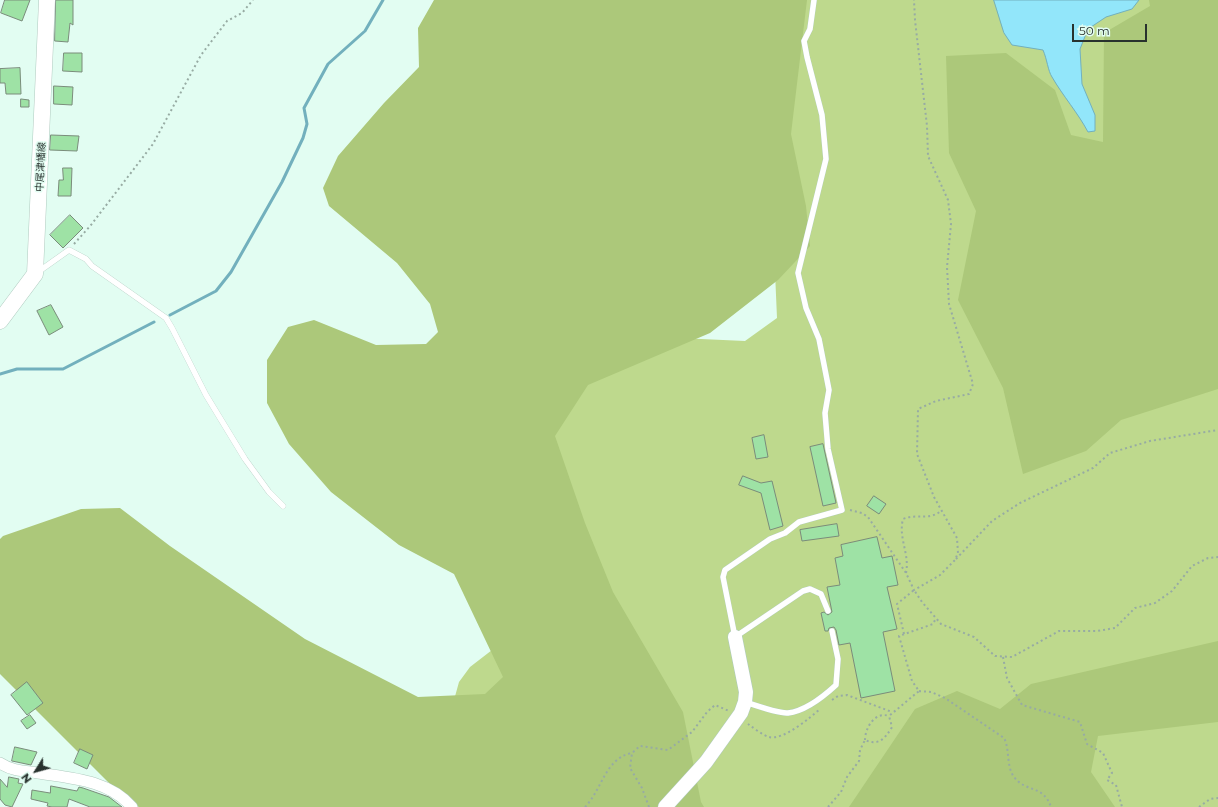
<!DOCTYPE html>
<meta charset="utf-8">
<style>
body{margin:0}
#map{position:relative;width:1218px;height:807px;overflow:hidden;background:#e2fdf2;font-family:Montserrat,sans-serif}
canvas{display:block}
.north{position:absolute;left:16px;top:751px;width:40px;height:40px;-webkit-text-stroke:3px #e2fdf2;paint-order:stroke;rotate:233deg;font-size:11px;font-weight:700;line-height:16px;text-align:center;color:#28322e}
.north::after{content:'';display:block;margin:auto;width:14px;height:18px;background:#28322e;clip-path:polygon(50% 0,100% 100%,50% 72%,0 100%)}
.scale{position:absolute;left:1072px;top:24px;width:75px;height:18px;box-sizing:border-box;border:2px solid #28322e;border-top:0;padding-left:5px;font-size:12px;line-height:14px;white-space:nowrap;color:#28322e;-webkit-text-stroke:3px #e2fdf2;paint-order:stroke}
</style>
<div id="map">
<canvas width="1218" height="807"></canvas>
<div class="north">N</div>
<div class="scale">50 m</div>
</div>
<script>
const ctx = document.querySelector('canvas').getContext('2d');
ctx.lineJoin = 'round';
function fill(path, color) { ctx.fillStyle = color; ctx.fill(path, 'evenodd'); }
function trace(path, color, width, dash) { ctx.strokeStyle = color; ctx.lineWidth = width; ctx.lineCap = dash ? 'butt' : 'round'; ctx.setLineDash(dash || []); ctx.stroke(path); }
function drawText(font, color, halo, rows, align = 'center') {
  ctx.font = font + ' Montserrat,"Noto Sans JP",sans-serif'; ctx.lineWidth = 3; ctx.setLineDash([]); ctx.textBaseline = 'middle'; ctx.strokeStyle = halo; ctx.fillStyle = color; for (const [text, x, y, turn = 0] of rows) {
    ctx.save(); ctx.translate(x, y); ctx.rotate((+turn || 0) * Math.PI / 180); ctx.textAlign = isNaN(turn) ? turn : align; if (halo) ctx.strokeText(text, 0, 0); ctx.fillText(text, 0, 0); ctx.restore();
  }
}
fill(new Path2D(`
 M785 0H1218V807H442L441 747 459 682 470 667 553 603 533 407 613 335 745 341 777 318 771 180Z`), '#bed98d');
fill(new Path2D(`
 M434 0H807L791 134 806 206 810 246 778 280 710 333 588 385 555 436 585 523 613 592 683 712 701 802 704 807H139L129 803 0 674V539L3 536 81 509 120 508 170 546 305 639 418 697 485 694 503 677 454 574 399 545 331 492 289 444 267 403V360L288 327 314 320 376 345 426 344 438 332 430 304 397 263 329 206 323 188 338 156 384 103 419 67 418 28Z
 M1149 0H1218V389L1121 420 1086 451 1023 474 1003 388 958 300 976 211 949 153 946 56 1006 53 1055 90 1071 135 1103 142 1104 33 1150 6Z
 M1218 641V722L1098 736 1091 772 1115 807H849L915 709 957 691 1000 709 1031 684Z`), '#acc87a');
const water = new Path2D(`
 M994 0H1139L1132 9 1106 17 1088 29 1080 49 1082 84 1095 115V131L1088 132C1078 113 1063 96 1052 77 1048 71 1047 59 1043 50L1012 45 1004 33Z`);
fill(water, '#92e6fa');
trace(water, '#72b0bd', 1);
trace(new Path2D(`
 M170 315 216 291 231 272 282 182 303 138 307 124 304 108 328 64 365 31 383 0
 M0 374 17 369H63L154 322`), '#72b0bd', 3);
const building = new Path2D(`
 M5 0H30L22 21 1 13Z
 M56 0H73V25L70 23 68 42 55 41Z
 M64 53H82V72L63 71Z
 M20 68 21 94H6L5 83H0V69Z
 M54 86 73 87 72 105 54 104Z
 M21 99 29 100V107H21Z
 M51 135 79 136 77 151 50 150Z
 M63 168H72L71 196H58L59 180H63Z
 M70 215 83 228 63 248 50 235Z
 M51 305 63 327 49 335 37 311Z
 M764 435 768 457 756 459 752 438Z
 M823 444 836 503 823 506 810 447Z
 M743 476 761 483 772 481 783 526 770 530 761 493 739 485Z
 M874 496 886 504 879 514 867 506Z
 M837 524 839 536 802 541 800 530Z
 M877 537 882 558 892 556 898 585 887 587 897 629 883 632 895 691 861 698 850 643 839 645 836 630 834 627 829 628 828 631H825L821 613 824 612 828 615 832 612 827 587 840 585 835 558 843 556 841 545Z
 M27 682 43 703 27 715 11 695Z
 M30 715 36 723 27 729 21 721Z
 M15 747 37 752 31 765 12 761Z
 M80 749 93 755 87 769 74 763Z
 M9 777 19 779 18 783 23 784 12 807 5 805 0 799V779L7 787Z
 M51 786 77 791 79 787 83 788 109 797 122 807H90L69 799 67 807H52L47 806 48 803 31 799 32 790 50 793Z`);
fill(building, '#9ee2a5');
trace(building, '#7a8c7b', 1);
const service = new Path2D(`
 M814 0 810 29 804 41 807 57 822 115 826 159 798 273 806 308 819 339 829 390 825 413 828 449 842 510 799 522 785 533 770 539 725 570 723 577 735 637 803 591 810 589 821 594 828 611
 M38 272 69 250 86 259 92 266 166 318 172 328 206 395 245 459 269 492 283 506
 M745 702C754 705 780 714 788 713 806 711 823 697 836 685L838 659 832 631`);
const minor = new Path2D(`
 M0 763C12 771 24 771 38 773 71 778 109 780 132 807`);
const tertiary = new Path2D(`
 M665 807 706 762 741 713 745 702 746 692 735 637`);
const secondary = new Path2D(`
 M0 321 35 274 47 0`);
trace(service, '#afcabf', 6);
trace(minor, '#afcabf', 12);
trace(tertiary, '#afcabf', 15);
trace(secondary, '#afcabf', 17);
trace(new Path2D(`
 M74 244 91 225 153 144 201 55 227 21 242 13 253 0
 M850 510 862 513 868 517 906 573 914 590 940 575 955 560 958 553 957 538 934 497 917 454 918 409 936 401 969 394 973 384 949 304 947 267 951 224 948 200 928 156 927 126 915 20 914 0
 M956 559 992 521 1020 503 1093 468 1110 453 1150 441 1218 430
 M906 573C910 554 898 538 903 519 918 513 928 521 941 511
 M904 634 897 604 914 590 922 602 941 624 974 637 995 656 1012 657 1059 631H1097L1115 628 1135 608 1155 603 1172 591 1192 566 1208 558 1218 557
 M1003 657 1007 678 1022 705 1080 722 1087 744 1103 753 1112 773 1107 780 1116 785 1122 807
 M919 691 931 692 945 698 1004 738C1010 749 1006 766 1014 777 1026 793 1043 784 1051 807
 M832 700 838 696 847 695 892 712
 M748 724C754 728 762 735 769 737 783 741 811 717 820 709
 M865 740C865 728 875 711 889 716
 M585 807C602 790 605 758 632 753
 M649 807 642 788 630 768 632 753 640 746 668 750 692 732 707 712 715 705 729 711
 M828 807 841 792 847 777 859 761 860 750 865 740C878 746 885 739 892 727L889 716 919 691 912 681 899 636 933 624 936 618
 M1199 807 1210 799 1218 798`), '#97aba3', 2, [2, 3]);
trace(service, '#fff', 5.5);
trace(minor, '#fff', 11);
trace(tertiary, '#fff', 14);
trace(secondary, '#fff', 16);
drawText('10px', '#28322e', '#e2fdf2', [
 ["中尾津幡線",41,167,-87]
]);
</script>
